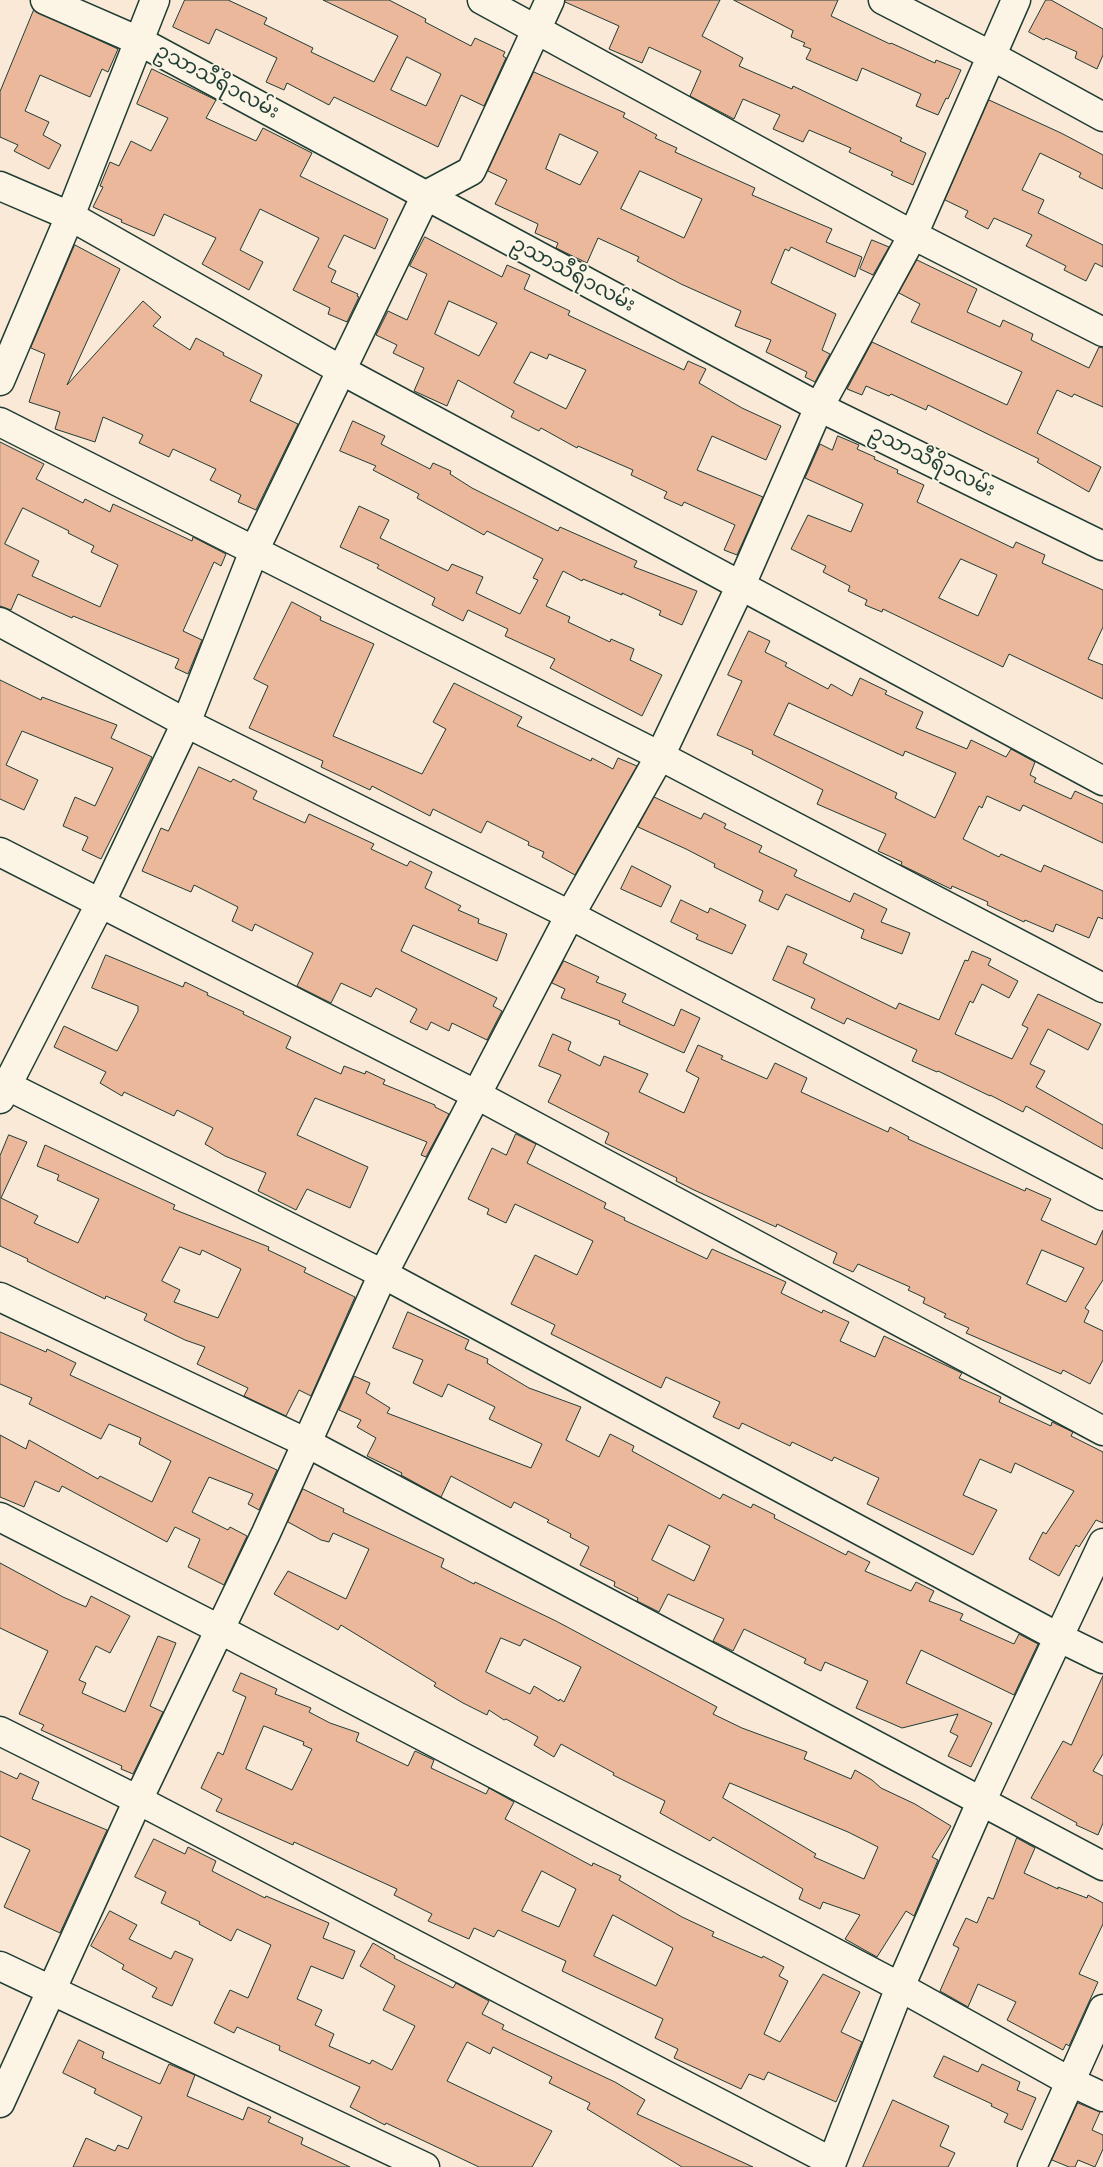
<!DOCTYPE html>
<meta charset="utf-8">
<style>
body{margin:0}
canvas{display:block;background:#f9e9d6}
</style>
<canvas width="1103" height="2167"></canvas>
<script>
const ctx = document.querySelector('canvas').getContext('2d');
ctx.lineJoin = 'round';
function fill(path, color) { ctx.fillStyle = color; ctx.fill(path, 'evenodd'); }
function trace(path, color, width, dash) { ctx.strokeStyle = color; ctx.lineWidth = width; ctx.lineCap = dash ? 'butt' : 'round'; ctx.setLineDash(dash || []); ctx.stroke(path); }
function drawText(font, color, halo, rows, align = 'center') {
  ctx.font = font + ' Caveat,"Noto Sans Myanmar",sans-serif'; ctx.lineWidth = 4; ctx.setLineDash([]); ctx.textBaseline = 'middle'; ctx.strokeStyle = halo; ctx.fillStyle = color; for (const [text, x, y, turn = 0] of rows) {
    ctx.save(); ctx.translate(x, y); ctx.rotate((+turn || 0) * Math.PI / 180); ctx.textAlign = isNaN(turn) ? turn : align; if (halo) ctx.strokeText(text, 0, 0); ctx.fillText(text, 0, 0); ctx.restore();
  }
}
const building = new Path2D(`
 M185 0H228L267 18 264 24 313 48 311 52 374 82 398 36 323 0H389L426 19 425 22 471 46 475 38 505 52 503 56 506 58 484 106 461 95 438 147 334 97 329 105 287 83 284 90 266 82 277 58 216 29 209 44 173 27ZM407 57 441 74 426 106 391 90Z
 M565 0H720L702 36 743 58 739 66 792 89 793 86 902 138 900 141 926 153 913 185 891 175 893 172 849 152 851 148 809 130 803 142 773 129 780 115 743 99 734 119 690 96 701 71 649 47 642 63 609 49 619 26 565 2Z
 M734 0H838L831 16 890 44 891 43 935 63 936 60 961 70 948 99 946 98 938 115 916 106 921 94 862 68 857 81 806 59 811 49 803 46 805 43 791 37 793 31Z
 M1046 0H1051L1103 29V55L1097 69 1075 58 1077 52 1046 38 1044 40 1029 32Z
 M34 10 118 49 108 72 102 69 90 97 40 75 25 111 49 122 43 135 61 145 49 169 14 151 18 145 0 137V92Z
 M152 69 216 100 206 118 256 141 263 128 312 153 300 176 388 219 375 249 344 235 328 267 336 271 331 282 358 294 357 296 359 297 347 322 328 314 330 308 293 290 319 238 260 209 240 250 263 262 249 290 202 264 216 238 164 214 154 236 121 222 122 220 93 207 103 187 100 186 110 162 119 166 131 141 151 151 168 118 137 104Z
 M534 72 625 113 623 117 657 135 655 138 677 148 675 152 755 188 752 195 832 229 826 242 862 257 855 277 791 247 789 251 785 249 771 283 836 314 822 350 830 354 815 382 805 377 807 372 766 352 771 340 735 326 741 311 681 284 637 261 639 257 598 238 587 263 556 248 558 243 535 233 538 224 495 204 507 180 488 171ZM560 134 598 152 580 185 546 169ZM640 171 702 199 684 238 621 209Z
 M989 100 1061 133 1103 155V189L1079 177 1081 173 1040 153 1022 190 1044 200 1038 213 1103 245V267L1095 263 1086 281 1064 270 1066 266 1026 246 1032 235 994 218 988 229 965 217 968 211 945 200Z
 M425 237 502 277 507 265 530 275 524 289 570 311 568 315 684 370 688 361 706 369 699 383 742 408 781 426 766 460 712 436 697 470 763 497 737 555 724 550 735 525 684 502 682 506 664 498 667 492 631 475 633 470 578 446 577 448 541 428 539 431 511 417 514 411 458 380 447 406 414 391 424 368 393 353 397 345 376 335 388 311 407 320 427 274 410 266ZM449 301 497 323 479 356 435 334ZM531 352 547 359 549 354 586 370 566 409 514 383Z
 M872 240 889 247 873 275 860 269Z
 M75 245 120 269 67 385 143 301 161 317 153 326 190 350 196 338 224 353 223 355 262 375 250 401 298 424 256 510 238 502 241 495 210 480 216 469 173 449 169 457 139 443 143 435 103 417 95 442 55 429 60 412 29 402 45 354 31 348Z
 M917 260 977 289 967 312 1000 327 1003 320 1033 334 1031 340 1089 368 1099 347 1103 348V407L1074 394 1072 397 1057 390 1037 433 1101 467 1089 492 1037 462 1039 459 928 405 926 410 891 394 889 396 866 386 862 395 847 389 872 342 1007 405 1022 372 911 322 920 304 899 293Z
 M353 421 385 436 381 444 430 469 433 463 451 471 450 474 472 488 558 531 560 527 637 561 634 567 697 591 682 625 659 615 661 611 622 593V595L583 579 582 581 563 571 546 606 570 617 568 622 610 642 611 639 634 649 630 660 662 675 642 716 550 668 555 659 505 636 508 629 468 610 463 621 432 605 435 598 377 568 379 565 340 547 359 506 389 520 380 538 448 571 452 564 483 577 476 593 520 614 538 580 533 578 543 559 487 531 484 535 417 498 419 494 373 470 376 466 340 451Z
 M838 436 859 445 857 449 875 457 874 459 898 470 897 473 924 485 917 502 1013 548 1016 542 1045 555 1042 563 1103 590V627L1088 659 1103 665V699L1009 654 1003 667 883 609 882 612 865 605 867 600 848 591 850 586 823 572 826 566 791 549 808 515 851 532 863 504 805 478 820 444 832 450ZM961 559 997 575 978 616 939 598Z
 M0 442 44 464 36 479 83 503 85 499 110 512 113 504 192 541 193 537 226 554 221 566 214 562 183 631 202 640 188 674 175 668 179 659 73 616 72 618 18 594 11 610 0 606ZM23 508 69 531 68 533 94 546 91 552 118 565 100 607 32 576 39 561 5 544Z
 M292 602 321 617 320 620 374 644 333 736 422 774 446 729 433 722 454 683 522 717 517 726 591 761 592 758 613 769 618 758 637 766 575 875 542 857 544 852 528 845 529 842 487 821 481 833 433 809 430 816 372 786 370 790 321 767 323 761 249 728 268 686 254 679Z
 M749 631 770 641 765 652 787 663 785 666 828 689 831 684 852 696 860 678 887 691 885 694 923 712 916 728 967 749 971 740 1006 757 1011 749 1035 762 1030 775 1036 778 1034 782 1071 799 1075 791 1103 804V843L1023 805 1020 811 987 796 982 808 979 806 963 839 999 857 1001 854 1041 872 1044 865 1103 891V919L1098 917 1089 938 1056 924 1053 932 1025 920 1024 922 987 905 988 902 952 886 951 889 901 865 902 862 878 851 886 834 817 804 823 790 752 754 753 751 717 735 742 681 728 675ZM789 703 903 756 905 751 956 773 935 818 895 798 897 793 774 735Z
 M0 680 41 700 42 697 117 725 111 738 152 757 101 859 82 850 88 837 63 826 75 797 95 806 113 768 22 731 6 765 38 780 24 810 0 799Z
 M199 767 231 782 233 779 257 791 253 799 305 823 309 814 374 844 371 849 407 866 410 861 432 872 425 888 461 906 458 910 479 919 478 923 507 934 497 961 413 925 401 951 497 998 493 1006 502 1011 487 1040 452 1023 449 1031 431 1022 427 1030 410 1022 417 1009 376 988 371 997 341 983 331 1003 297 986 313 953 255 924 252 931 232 921 238 907 194 885 191 892 142 871 161 828 168 831Z
 M654 797 701 819 704 813 726 824 724 828 762 846 759 852 797 870 794 876 850 902 854 893 887 909 881 922 910 933 902 954 861 938 864 930 786 894 778 910 759 901 763 891 714 867 715 864 686 849 638 827Z
 M632 866 671 886 661 907 621 889Z
 M681 900 708 913 710 908 746 925 732 954 696 939 698 935 671 922Z
 M788 946 807 954 803 963 841 982 896 1009 899 1003 939 1020 965 960 968 961 972 951 991 959 988 965 1018 981 1009 998 982 984 973 1003 970 1001 955 1034 1012 1059 1028 1028 1022 1025 1038 994 1101 1024 1088 1050 1048 1029 1030 1064 1045 1071 1036 1087 1103 1125V1149L1026 1106 1023 1112 990 1095V1096L938 1071 937 1072 912 1061 917 1050 847 1018 844 1024 811 1008 815 999 773 980Z
 M106 955 183 987 185 982 208 993 207 995 244 1012 243 1014 291 1037 286 1048 341 1074 344 1066 365 1074 366 1071 385 1080 383 1084 435 1105V1107L449 1114 426 1157 421 1155 427 1142 315 1098 297 1135 368 1167 350 1208 307 1189 296 1210 258 1191 266 1173 225 1156 205 1144 213 1128 177 1110 174 1116 124 1092 122 1096 100 1083 106 1072 54 1047 64 1026 117 1051 138 1011V1006L92 988Z
 M564 961 599 977 596 982 626 994 622 1002 674 1026 681 1009 700 1018 684 1053 619 1024 620 1021 561 998 565 989 552 983Z
 M553 1034 571 1042 568 1050 600 1066 604 1056 648 1074 639 1092 684 1113 699 1078 686 1071 698 1045 723 1056 721 1059 767 1079 775 1063 807 1078 801 1092 888 1132 890 1127 909 1137 908 1139 1025 1191 1026 1188 1051 1199 1041 1220 1096 1245 1103 1230V1280L1085 1308 1089 1311 1084 1322 1103 1331V1360L1090 1384 1063 1370 1061 1374 966 1333 969 1328 944 1317 946 1314 923 1303 925 1298 908 1290 910 1287 858 1264 853 1272 833 1263 837 1253 777 1224 776 1227 694 1190 676 1181 677 1178 605 1143 609 1133 548 1102 561 1075 539 1066ZM1042 1250 1084 1268 1066 1302 1027 1284Z
 M516 1134 536 1144 527 1163 606 1203 604 1208 625 1218 624 1220 707 1259 712 1249 786 1282 781 1293 822 1313 823 1310 849 1322 840 1341 875 1357 884 1336 962 1373 959 1378 1001 1397 999 1402 1051 1426 1052 1422 1073 1432 1071 1436 1103 1452V1523L1096 1520 1079 1547 1076 1545 1059 1576 1029 1559 1043 1532 1046 1534 1074 1491 1015 1463 1011 1473 980 1459 963 1495 997 1510 973 1555 867 1504 879 1478 834 1457 832 1461 792 1442 790 1446 742 1423 739 1429 713 1417 720 1402 666 1377 661 1388 551 1334 555 1325 511 1304 535 1255 577 1275 593 1241 515 1204 506 1223 487 1214 489 1209 468 1199 492 1148 506 1155Z
 M9 1135 27 1142 1 1198 38 1216 34 1223 78 1243 99 1199 57 1180 59 1175 37 1166 45 1145 175 1205 173 1209 269 1247 268 1250 306 1268 304 1272 355 1297 311 1396 299 1390 286 1416 244 1396 248 1388 197 1364 205 1347 185 1340 144 1320 147 1314 106 1296 105 1299 51 1273 27 1261 28 1259 0 1246V1156ZM180 1247 200 1255 202 1250 241 1269 218 1318 174 1302 180 1290 162 1281Z
 M408 1312 469 1340 465 1349 488 1359 487 1363 529 1388 581 1407 566 1440 599 1457 610 1434 634 1446 632 1451 720 1499 723 1494 751 1508 753 1504 775 1515 774 1518 846 1555 848 1551 870 1562 865 1571 911 1591 916 1582 934 1591 929 1601 963 1614 960 1620 1014 1644 1019 1634 1038 1644 1014 1695 921 1650 906 1683 992 1723 971 1767 948 1756 958 1736 950 1732 958 1714 902 1728 856 1708 868 1681 825 1662 821 1671 804 1663 806 1659 744 1629 733 1651 713 1641 724 1619 668 1594 659 1612 637 1601 638 1598 614 1586 615 1582 580 1565 589 1547 570 1537 571 1534 547 1522 549 1520 514 1502 511 1508 451 1476 441 1497 401 1475 402 1473 367 1456 376 1438 357 1427 361 1420 339 1410 354 1376 370 1383 366 1393 390 1408 387 1413 531 1468 542 1444 489 1419 495 1407 448 1384 442 1397 413 1383 423 1360 393 1348ZM669 1525 710 1546 694 1581 652 1560Z
 M0 1332 46 1352 47 1349 76 1363 70 1375 277 1470 259 1510 248 1504 253 1494 209 1477 192 1512 228 1530 230 1527 247 1536 224 1585 188 1567 200 1539 175 1527 167 1542 62 1486 59 1492 35 1481 24 1507 0 1497V1435L26 1449 29 1440 98 1479 100 1476 152 1502 171 1461 139 1444 141 1438 109 1424 101 1439 29 1404 32 1398 0 1384Z
 M303 1489 344 1509 343 1512 444 1559 441 1567 474 1584 475 1582 556 1621 717 1707 713 1714 742 1728 807 1752 804 1759 851 1779 855 1770 872 1780 881 1788 915 1804 951 1826 932 1857 938 1860 914 1916 906 1911 877 1957 845 1939 860 1915 823 1902 820 1909 799 1899 803 1889 713 1837 710 1841 660 1813 665 1801 613 1775 614 1773 561 1744 554 1757 534 1745 538 1737 506 1719 504 1720 489 1710 487 1715 463 1703 434 1686 436 1683 341 1625 338 1630 274 1594 288 1571 346 1599 369 1549 333 1533 329 1542 321 1540 288 1522ZM501 1638 520 1646 524 1639 581 1667 564 1702 560 1699 559 1701 534 1686 530 1694 486 1672ZM730 1783 848 1832 878 1847 864 1879 814 1857 816 1854 723 1798Z
 M0 1563 63 1597 86 1607 91 1596 130 1616 110 1653 96 1646 79 1680 86 1683 82 1693 125 1712 158 1636 176 1643 150 1706 163 1712 133 1774 121 1769 122 1766 41 1730 44 1725 19 1714 48 1651 0 1628Z
 M241 1673 277 1689 275 1694 311 1708 309 1712 330 1723 359 1733 356 1741 408 1766 415 1751 434 1760 431 1768 486 1794 489 1788 514 1802 505 1819 592 1866 593 1863 621 1876 619 1880 682 1917 714 1932 712 1936 762 1958 763 1956 784 1967 779 1976 788 1981 764 2034 780 2042 823 1974 860 1992 841 2032 862 2042 836 2102 768 2072 764 2080 749 2074 741 2089 674 2058 678 2049 655 2038 663 2019 562 1971 566 1961 498 1930 494 1937 474 1928 469 1939 428 1921 432 1914 394 1895 397 1889 294 1842 293 1845 216 1811 222 1799 201 1788 218 1752 223 1755 246 1697 233 1691ZM264 1726 304 1742 303 1745 312 1749 292 1790 246 1769ZM542 1871 576 1889 559 1927 522 1911ZM613 1915 673 1948 656 1986 594 1956Z
 M1103 1676V1754L1093 1771 1103 1776V1823L1098 1835 1076 1825 1077 1823 1031 1798 1063 1741 1071 1745Z
 M0 1771 17 1779 20 1773 39 1782 32 1799 107 1830 60 1933 4 1907 30 1850 0 1836Z
 M1017 1838 1035 1848 1024 1873 1058 1889V1887L1087 1898 1088 1895 1103 1903V1924L1079 1974 1098 1982 1069 2046 1066 2044 1063 2050 1007 2020 1016 2002 978 1984 968 2007 940 1991 959 1948 953 1945 966 1918 977 1923 988 1897 993 1899Z
 M154 1839 185 1854 188 1847 216 1861 212 1871 265 1898 266 1896 329 1923 323 1938 355 1951 343 1979 311 1966 297 1999 322 2010 315 2025 334 2034 329 2046 370 2064 372 2060 392 2070 415 2026 383 2010 395 1986 360 1966 373 1943 395 1956 394 1958 453 1988 456 1983 489 2001 482 2014 504 2025 502 2029 615 2082 645 2100 637 2114 753 2167H682L587 2109 590 2103 549 2083 552 2077 493 2047 490 2054 467 2042 447 2081 552 2131 532 2167H479L386 2123 385 2125 350 2107 360 2087 279 2050 280 2046 237 2027 234 2033 214 2023 230 1990 248 1998 271 1945 237 1929 231 1941 199 1924 200 1922 161 1903 166 1892 135 1877Z
 M110 1911 137 1925 129 1939 171 1959 175 1951 193 1959 172 2006 152 1997 157 1988 122 1969 124 1965 91 1946Z
 M79 2040 104 2052 102 2058 160 2084 169 2064 195 2075 187 2096 243 2120 248 2107 271 2117 268 2122 303 2138 301 2144 350 2167H73L86 2138 115 2151 118 2145 128 2149 142 2117 94 2093 96 2089 63 2073Z
 M944 2056 978 2072 982 2064 1020 2082 1017 2090 1036 2098 1022 2130 1004 2122 1008 2114 991 2106 992 2104 934 2077Z
 M893 2100 949 2126 940 2146 955 2153 948 2167H863Z
 M1078 2103 1100 2112 1092 2130 1103 2135V2149L1095 2167 1078 2160 1075 2167H1069L1052 2160Z`);
fill(building, '#ebb89c');
trace(building, '#1f3d34', 1);
const minor = new Path2D(`
 M45 0 139 41 819 407 1103 546
 M482 0 913 235 1103 332
 M883 0 990 55 1103 117
 M0 186 70 216 341 370 1103 781
 M0 381 70 216 155 0
 M0 422 660 756 1103 988
 M0 622 186 723 570 915 1103 1196
 M0 852 477 1095 1103 1431
 M0 1082 383 1274 1058 1637 1103 1659
 M0 1099 100 904 186 723 254 551 426 195 471 171 550 0
 M0 1297 307 1443 1103 1866
 M0 1517 219 1629 900 1987 1069 2081 1103 2097
 M0 1731 138 1800 832 2162 900 1987 981 1802 1103 1543
 M0 1966 425 2167
 M0 2103 138 1800 266 1533 383 1274 570 915 660 756 741 585 819 407 913 235 1016 0
 M1032 2167 1103 2009`);
trace(minor, '#1f3d34', 31);
trace(minor, '#fcf5e5', 28);
drawText('20px', '#1f3d34', '#fcf5e5', [
 ["ဥသာသီရိ၁လမ်း",217,82,28],
 ["ဥသာသီရိ၁လမ်း",573,275,28],
 ["ဥသာသီရိ၁လမ်း",932,462,26]
]);
</script>
